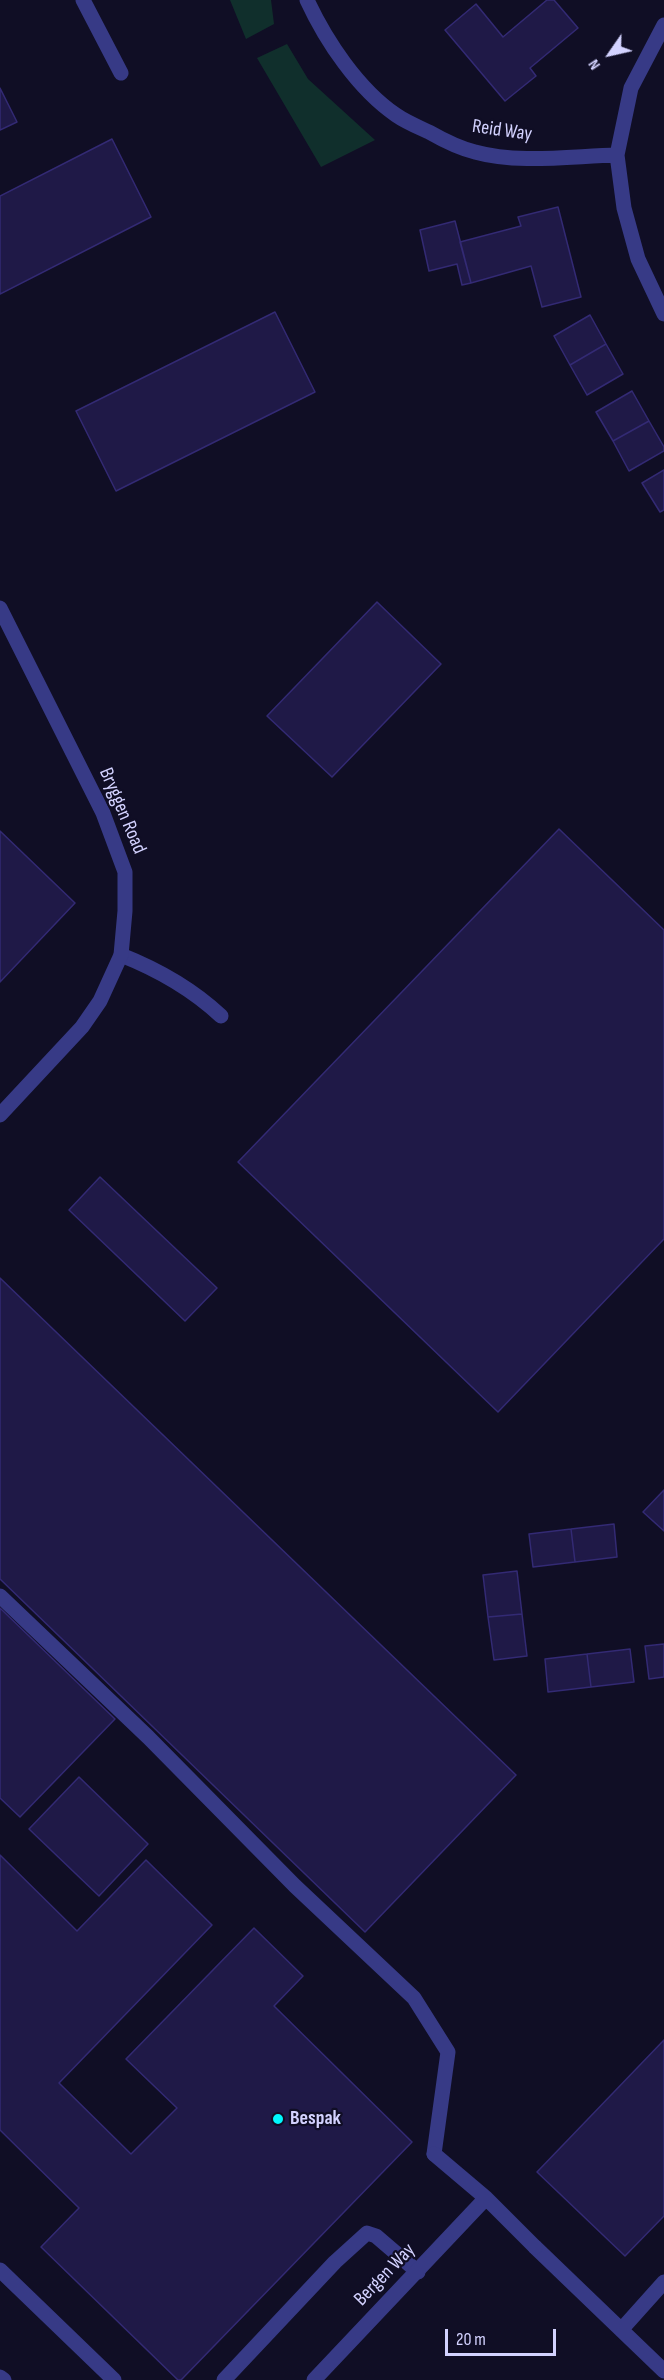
<!DOCTYPE html>
<style>
body{margin:0}
#map{position:relative;width:664px;height:2380px;overflow:hidden;background:#100e25;font-family:"Sofia Sans Condensed",sans-serif}
canvas{display:block}
.north{position:absolute;left:580px;top:24px;width:60px;height:60px;-webkit-text-stroke:4px #100e25;paint-order:stroke;rotate:236deg;font-size:16px;font-weight:700;line-height:24px;text-align:center;color:#d3d2ff}
.north::after{content:'';display:block;margin:auto;width:21px;height:27px;background:#d3d2ff;clip-path:polygon(50% 0,100% 100%,50% 72%,0 100%)}
.scale{position:absolute;left:445px;top:2329px;width:111px;height:27px;box-sizing:border-box;border:3px solid #d3d2ff;border-top:0;padding-left:8px;font-size:18px;line-height:21px;white-space:nowrap;color:#d3d2ff;-webkit-text-stroke:4px #100e25;paint-order:stroke}
</style>
<div id="map">
<canvas width="664" height="2380"></canvas>
<div class="north">N</div>
<div class="scale">20 m</div>
</div>
<script>
const ctx = document.querySelector('canvas').getContext('2d');
ctx.lineJoin = 'round';
function fill(path, color) { ctx.fillStyle = color; ctx.fill(path, 'evenodd'); }
function trace(path, color, width, dash) { ctx.strokeStyle = color; ctx.lineWidth = width; ctx.lineCap = dash ? 'butt' : 'round'; ctx.setLineDash(dash || []); ctx.stroke(path); }
function drawText(font, color, halo, rows, align = 'center') {
  ctx.font = font + ' "Sofia Sans Condensed",sans-serif'; ctx.lineWidth = 4.5; ctx.setLineDash([]); ctx.textBaseline = 'middle'; ctx.strokeStyle = halo; ctx.fillStyle = color; for (const [text, x, y, turn = 0] of rows) {
    ctx.save(); ctx.translate(x, y); ctx.rotate((+turn || 0) * Math.PI / 180); ctx.textAlign = isNaN(turn) ? turn : align; if (halo) ctx.strokeText(text, 0, 0); ctx.fillText(text, 0, 0); ctx.restore();
  }
}
fill(new Path2D(`
 M230 0H271L274 24 246 39Z
 M287 44 308 79 375 140 321 167 257 58Z`), '#102f2c');
const building = new Path2D(`
 M547 0H554L578 28 530 68 536 76 505 101 445 30 476 4 503 37Z
 M0 88 17 122 0 130Z
 M112 139 151 217 0 294V196Z
 M558 207 581 297 542 307 531 266 471 283 460 242 521 226 518 217Z
 M455 221 471 283 462 285 457 264 429 271 420 230Z
 M275 312 315 392 116 491 76 411Z
 M590 315 606 344 570 365 554 336Z
 M606 344 623 374 587 395 570 365Z
 M632 391 649 421 613 441 596 412Z
 M649 421 664 447V451L629 471 613 441Z
 M664 470V510L660 512 642 483Z
 M377 602 441 664 332 777 267 716Z
 M559 829 664 930V1239L498 1412 238 1162Z
 M0 831 75 903 0 982Z
 M100 1177 217 1288 185 1321 69 1210Z
 M0 1278 516 1775 365 1932 0 1579Z
 M664 1490V1531L643 1512Z
 M614 1524 617 1557 575 1562 571 1529Z
 M571 1529 575 1562 533 1567 529 1534Z
 M517 1571 522 1614 488 1617 483 1575Z
 M0 1608 115 1719 20 1817 0 1798Z
 M522 1614 527 1656 494 1660 488 1617Z
 M664 1644V1677L649 1679 645 1646Z
 M630 1649 634 1682 591 1687 587 1654Z
 M587 1654 591 1687 548 1692 545 1659Z
 M79 1777 148 1844 99 1896 29 1829Z
 M0 1855 77 1931 146 1860 212 1925 59 2083 131 2154 177 2108 126 2059 254 1928 303 1976 274 2006 412 2142 181 2380H178L41 2247 79 2208 0 2130Z
 M664 2040V2216L625 2256 537 2172Z`);
fill(building, '#1f1947');
trace(building, '#332a74', 1.5);
trace(new Path2D(`
 M83 0 121 73
 M121 955C159 970 191 988 221 1016
 M0 1596 148 1737 295 1886 414 1998 448 2052 434 2154
 M535 2247 664 2371
 M0 2270 114 2380
 M621 2330 664 2282
 M224 2380 335 2262 367 2233 376 2236 418 2272`), '#373a86', 15);
trace(new Path2D(`
 M307 0C326 41 358 89 396 115 406 122 418 127 429 132 443 140 459 148 475 152 518 164 572 156 617 155
 M664 25 631 88 617 155 624 208 638 259 664 314
 M0 608 103 813 125 872V911L121 955 100 1001 82 1027 0 1115
 M434 2154 486 2198 535 2247
 M0 2377 4 2380
 M314 2380 486 2198`), '#373a86', 15);
for (const [x, y, r, color] of [
 [278,2119,6,"#00f8fd"]
]) { const dot = new Path2D(); dot.arc(x, y, r, 0, 2 * Math.PI); ctx.fillStyle = color; ctx.fill(dot); trace(dot, '#100e25', 2); }
drawText('20px', '#d3d2ff', '#100e25', [
 ["Reid Way",502,131,8],
 ["Bryggen Road",122,811,67],
 ["Bergen Way",385,2275,-46]
]);
drawText('bold 20px', '#d3d2ff', '#100e25', [
 ["Bespak",290,2119]
], 'left');
</script>
